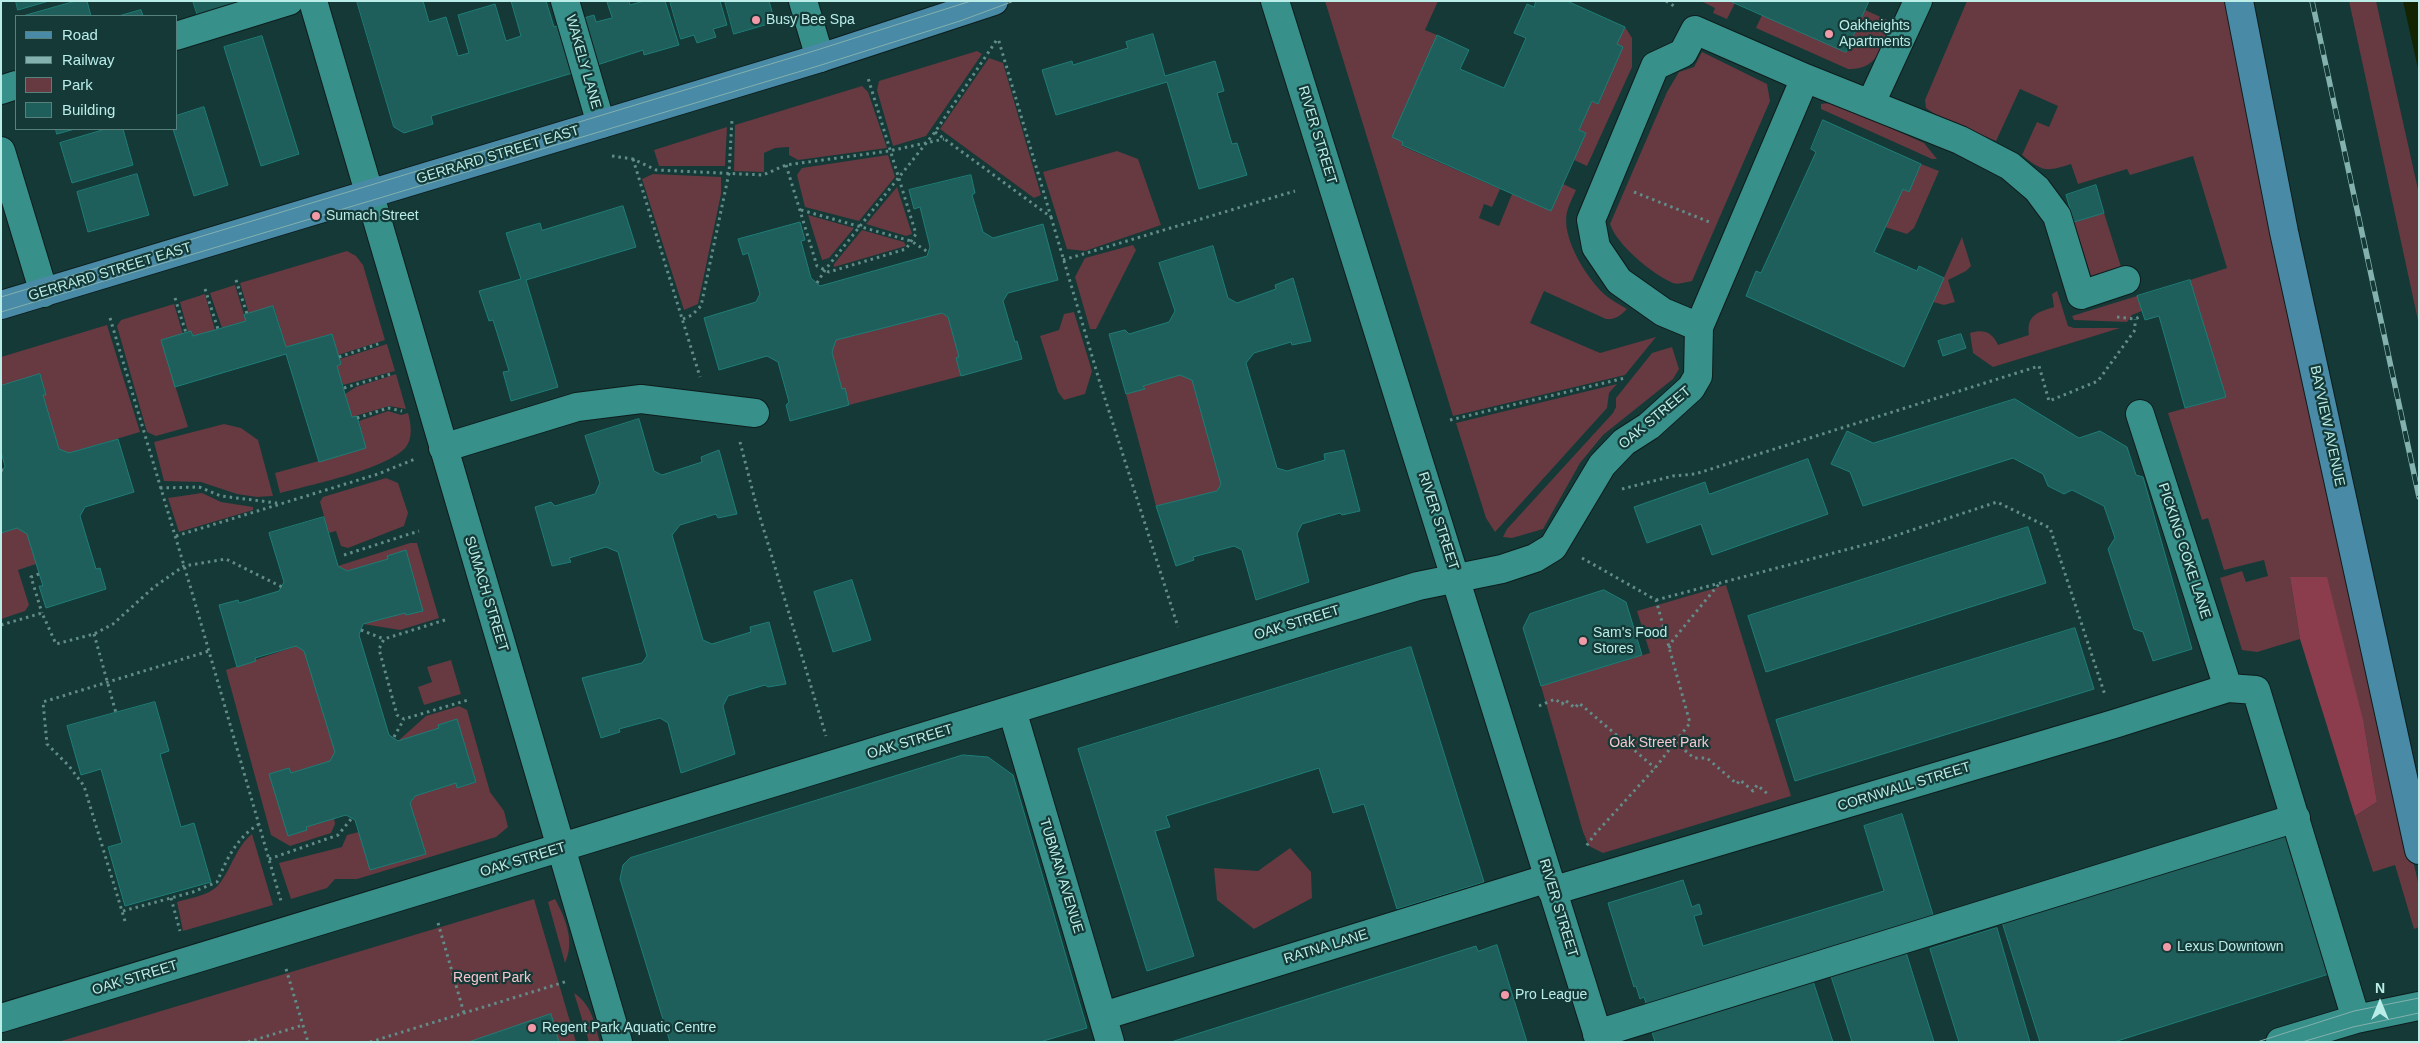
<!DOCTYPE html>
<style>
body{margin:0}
#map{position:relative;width:2420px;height:1043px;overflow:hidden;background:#143936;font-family:Arial,sans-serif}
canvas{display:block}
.frame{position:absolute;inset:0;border:2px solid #baede8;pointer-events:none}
.legend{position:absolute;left:15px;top:15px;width:162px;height:115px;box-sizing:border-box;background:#143936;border:1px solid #56817d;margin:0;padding:6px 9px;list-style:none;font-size:15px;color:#baede8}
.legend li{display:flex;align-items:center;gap:10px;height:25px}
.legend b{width:25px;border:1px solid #56817d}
.north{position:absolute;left:2355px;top:978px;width:50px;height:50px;-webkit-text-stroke:4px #143936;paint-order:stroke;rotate:0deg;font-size:14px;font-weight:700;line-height:20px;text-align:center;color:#baede8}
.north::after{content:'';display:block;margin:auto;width:18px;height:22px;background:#baede8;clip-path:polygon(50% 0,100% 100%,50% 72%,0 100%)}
</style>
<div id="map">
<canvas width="2420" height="1043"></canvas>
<div class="frame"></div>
<ul class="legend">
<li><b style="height:6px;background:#498aa6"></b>Road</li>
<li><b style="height:6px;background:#83b1ad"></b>Railway</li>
<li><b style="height:14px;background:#673941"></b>Park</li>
<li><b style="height:14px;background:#1e5f5b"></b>Building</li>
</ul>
<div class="north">N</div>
</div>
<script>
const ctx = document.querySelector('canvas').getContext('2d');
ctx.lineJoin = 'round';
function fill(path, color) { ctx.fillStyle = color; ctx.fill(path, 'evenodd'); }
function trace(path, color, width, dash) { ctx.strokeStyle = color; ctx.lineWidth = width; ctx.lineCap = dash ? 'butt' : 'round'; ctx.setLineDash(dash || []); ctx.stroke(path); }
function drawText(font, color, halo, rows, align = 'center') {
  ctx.font = font + ' Arial,sans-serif'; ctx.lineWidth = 4.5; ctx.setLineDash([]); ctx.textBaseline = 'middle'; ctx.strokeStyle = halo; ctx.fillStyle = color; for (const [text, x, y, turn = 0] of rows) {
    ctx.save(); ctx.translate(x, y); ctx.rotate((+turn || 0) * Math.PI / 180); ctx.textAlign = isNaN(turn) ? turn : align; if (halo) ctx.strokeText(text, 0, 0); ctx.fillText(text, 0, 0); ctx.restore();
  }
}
fill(new Path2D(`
 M1325 1H1438L1425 30 1437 35 1392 137 1403 142 1402 146 1500 189 1492 207 1484 204 1479 218 1499 226 1512 194 1551 211 1563 184 1576 190C1573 197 1569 204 1567 212 1561 237 1586 277 1604 294 1611 300 1619 304 1627 309 1620 316 1615 320 1606 319L1544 291 1530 323 1600 353 1656 337 1625 375 1453 416Z
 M1701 1H1730L1735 3 1727 19 1713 13 1715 8Z
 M1967 1H2228L2384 738 2419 886V927L2414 929 2395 865 2373 872 2355 816 2377 802 2364 724 2290 577 2300 639 2257 652 2242 650 2220 578 2242 571 2246 582 2268 576 2264 560 2224 570 2208 518 2202 520 2168 413 2226 397 2190 280 2227 268 2193 156 2130 175 2127 169 2078 184 2071 164C2046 172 2043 172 2022 155L2037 122 2049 127 2058 106 2020 89 1996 141 1936 115 1926 108 1925 100Z
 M2349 1H2376L2419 194V325Z
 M1865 10 1892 22C1882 46 1879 70 1848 69L1756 28 1762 15 1846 52Z
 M1625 27 1632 38V67L1587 166 1574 160 1586 133 1579 130 1592 101 1598 104 1623 47 1617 44Z
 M977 51 982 54 926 136 893 146 877 90 879 81Z
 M1702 52 1767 84 1770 101 1692 281C1687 282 1678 285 1673 283 1652 274 1617 245 1610 224L1667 92 1679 72 1694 67Z
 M989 58 1003 63 1041 195 1034 198 940 129Z
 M862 86 868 92 887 148 798 160 789 155V147L775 148 764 153V172L734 171 735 125Z
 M1830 103 1843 107 1924 143 1937 159H1932L1821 109V104Z
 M727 127 725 166H659L654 150Z
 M1117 151 1138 159 1161 225 1085 251 1067 249 1043 172Z
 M888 155 895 177 859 221 805 207 797 175 802 168Z
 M1921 164 1939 171 1914 228 1907 234 1885 227 1903 189 1909 192Z
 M653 174 721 177V194L698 304 684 310 642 179Z
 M897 187 912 234 906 236 866 224Z
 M2104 213 2122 270 2094 279 2091 276 2074 222Z
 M808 215 854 228 829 258 822 260Z
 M862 230 904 242 906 246 834 267V264Z
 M1962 237 1971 266 1966 271 1948 280 1955 302 1944 305 1933 302Z
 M1133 245 1136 250 1096 329H1090L1075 277 1085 258Z
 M347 251 356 256 363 265 385 340 338 355 331 334 286 347 274 307 249 314 240 283Z
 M235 285 246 321 222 328 210 293Z
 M2057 291 2068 326 2074 328H2120L1993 367 1973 353 1970 333C1984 329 1992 332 1998 345L2029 335C2026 315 2038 312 2054 307L2052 294Z
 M205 294 215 330 193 336 192 331 188 332 180 302Z
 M2137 296 2142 311 2132 315 2127 322 2074 320 2072 316Z
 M174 304 183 334 161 340 188 427 156 436 147 432 117 326 121 320Z
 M1074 312 1092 371 1085 394 1064 400 1058 392 1040 336 1059 330 1064 314Z
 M942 313 948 317 959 357 956 358 961 376 849 405 845 389H842L832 352 836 340Z
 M107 325 140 432 69 453 59 449 43 395 46 394 40 374 1 386V357Z
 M387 344 395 371 343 385 337 366 341 364 340 359Z
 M1672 347 1679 369 1673 379 1603 435 1580 463 1543 529 1512 538 1503 537 1507 529 1613 413 1616 407V398L1652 353Z
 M396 374 406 409 389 406 352 417 345 394 356 387Z
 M1180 375 1192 380 1221 484 1217 491 1156 506 1126 394 1144 389 1143 386Z
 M1617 384 1609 393 1607 408 1495 532 1486 518 1456 423Z
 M388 411 401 415 408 413C411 423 413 438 406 447 388 469 310 485 280 493L275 473 366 448 359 421Z
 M224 424 241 428 258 440 273 496 257 497 237 494 201 482 164 481 154 442Z
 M386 478 398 483 408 513 404 526 348 548 341 546 336 531 329 533 320 502 323 497Z
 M202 493 221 502 253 507V510L179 532 168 498Z
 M17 528 27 534 36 564 18 570 29 605 25 611 1 619V533Z
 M410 543H417L439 618 400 630 363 624 405 613 406 615 423 611 406 551 388 556V559L347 571 338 566Z
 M1726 585 1791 796 1603 853 1589 846 1583 832 1541 686 1650 653 1637 611Z
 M296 646 304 651 335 752 330 761 291 773 289 768 269 774 288 836 306 830V827L334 818 335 824 331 833 290 846 271 835 226 670Z
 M451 660 461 694 424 705 418 687 432 682 427 667Z
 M459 706 467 710 490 792 504 811 508 827 496 837 357 879H335L327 888 291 899 279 863 342 847 347 835 359 832 370 870 425 854 410 803 415 796 456 783 457 788 476 782 457 719 438 725 439 728 398 741 426 716Z
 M252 834 273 905 183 931 177 902C190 898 212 895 220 883 232 867 236 847 252 834Z
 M1290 848 1311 872 1312 898 1254 929 1217 900 1214 868 1258 871Z
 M534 899 576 1042H58Z
 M555 899C566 919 575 942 565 963L548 902Z
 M574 993C592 1005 594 1022 600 1042H589Z`), '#673941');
fill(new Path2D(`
 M2290 577H2327L2364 724 2377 802 2355 816 2300 639Z`), '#8c3d4d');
fill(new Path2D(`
 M2403 1H2419V73Z`), '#142400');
const building = new Path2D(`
 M16 1H49L18 10Z
 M76 1H87L91 16H23Z
 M193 1H262L200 22Z
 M357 1H423L429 22 446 17 458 56 469 53 458 15 495 4 506 41 521 36 511 1H546L554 27 565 23 579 71 431 116 433 124 404 133 394 127Z
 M607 1H629L630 5 644 1H665L679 45 644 55 643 50 591 67 577 20 594 15 596 22 612 18Z
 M670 1H720L727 25 713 29 716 37 697 43 694 35 681 39Z
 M725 1H769L775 22 734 34Z
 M1536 1H1567L1625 27 1617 44 1623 47 1598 104 1592 101 1579 130 1586 133 1551 211 1402 145 1403 142 1392 137 1437 35 1469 50 1460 69 1504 88 1526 38 1514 33 1527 4 1534 7Z
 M1730 1H1869L1846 52Z
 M141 10 143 16H119Z
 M1153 34 1165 76 1215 61 1224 91 1217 93 1232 144 1237 143 1247 175 1199 189 1167 82 1056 115 1042 70 1072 61 1073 65 1128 48 1126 42Z
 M262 36 299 154 261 166 224 47Z
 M204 107 228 185 194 196 173 129H176V116Z
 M1823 120 1921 164 1909 192 1903 189 1874 252 1917 271 1919 266 1944 278 1904 367 1746 296 1756 271 1761 273 1816 152 1811 149Z
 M56 129H75L57 134Z
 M106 129H123L133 165 72 183 60 143Z
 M137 174 149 215 88 232 77 192Z
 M971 175 975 193 972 195 983 232 993 238 1043 224 1058 280 1008 293 1003 301 1015 342 1017 341 1022 359 961 376 956 358 959 357 948 317 942 313 836 340 832 352 842 389 845 388 849 405 790 421 786 405 789 402 778 362 767 356 719 370 704 318 756 302 760 294 748 253 743 255 738 239 800 222 805 240 801 241 811 278 820 286 927 256 930 247 920 207 914 209 909 190Z
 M2096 185 2104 213 2074 222 2066 195Z
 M623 206 636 247 526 280 558 387 511 401 503 372 509 371 493 320 489 321 479 291 521 279 506 233 540 223 542 230Z
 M1213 246 1228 298 1237 303 1276 289 1275 285 1293 278 1311 341 1292 345 1291 342 1254 353 1246 363 1277 468 1287 471 1325 460 1324 454 1344 450 1360 511 1342 515 1340 513 1302 524 1297 534 1309 582 1256 600 1242 550 1234 546 1193 557 1194 560 1176 566 1156 506 1217 491 1221 484 1192 380 1180 375 1143 386 1145 389 1126 394 1109 334 1125 330 1129 334 1169 322 1175 311 1159 263Z
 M2190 280 2226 397 2185 408 2159 316 2145 320 2137 296Z
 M273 306 286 347 332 334 341 364 337 366 345 394 352 417 357 416 366 448 319 462 286 354 175 387 161 340 191 331 193 336 215 330 246 321 244 315Z
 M1961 334 1966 348 1943 356 1938 341Z
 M40 374 46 395H43L59 449 69 453 118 439 134 492 85 507 80 516 96 569 100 568 106 589 46 608 39 586H43L27 534 17 528 1 533V474L5 466 1 452V386Z
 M2015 399 2079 438 2100 431 2127 447 2136 475 2143 477 2192 649 2153 661 2143 632 2134 629 2108 549 2115 538 2104 506 2072 490 2064 494 2048 486 2043 474 2013 458 1863 506 1850 472 1831 464 1847 431 1873 443Z
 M639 419 654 471 662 475 702 462 701 457 719 450 737 514 718 518 716 514 680 525 672 535 703 640 712 644 751 632 750 627 769 622 786 684 768 687 765 685 728 696 723 706 735 754 681 773 668 723 660 718 619 729 620 732 601 738 582 678 642 663 647 656 618 552 606 547 569 558 571 562 552 566 535 507 551 502 555 506 595 494 600 483 585 436Z
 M1808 459 1828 514 1712 555 1701 524 1647 543 1634 507 1705 482 1709 494Z
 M324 517 338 566 347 571 388 559 387 556 406 550 423 611 406 615 405 613 363 624 359 635 389 735 398 741 439 728 438 725 457 719 476 782 457 788 456 783 415 796 410 803 426 854 370 870 355 820 346 815 306 827 307 830 288 836 269 774 289 768 291 773 330 761 335 752 304 651 296 646 255 658 256 661 237 667 219 605 238 600 239 603 279 591 284 582 269 533Z
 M2028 527 2046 583 1766 672 1748 616Z
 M852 580 871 640 833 652 814 592Z
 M1604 590 1626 602 1642 655 1541 686 1523 628 1530 614Z
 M2075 628 2094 689 1795 781 1776 720Z
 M1411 647 1484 882 1397 909 1364 804 1333 813 1319 768 1166 816 1170 827 1155 831 1194 956 1147 971 1078 749Z
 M155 702 169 751 160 754 181 827 194 823 211 882 125 906 108 847 122 843 101 769 81 775 67 726Z
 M963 755 988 757 1013 775 1087 1028 1040 1042H670L620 879 623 865 630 858Z
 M1902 814 1935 921 1648 1009 1644 997 1640 999 1636 986 1634 987 1608 903 1683 880 1692 907 1699 904 1702 914 1694 916 1703 946 1884 891 1864 826Z
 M2288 832 2332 973 2114 1042H2040L2002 922Z
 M1997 928 2030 1042H1959L1930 949Z
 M1497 945 1527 1042H1171L1476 946 1478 951Z
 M1905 949 1934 1042H1852L1830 973Z
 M1812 978 1833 1042H1655L1652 1032Z
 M551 1014 559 1042H469Z`);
fill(building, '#1e5f5b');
trace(building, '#1f7d77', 1);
const minor = new Path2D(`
 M313 1 618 1042
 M565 1 601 124
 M803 1 820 58
 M1275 1 1600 1042
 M1695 30 1805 78 1699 327 1663 312 1619 281 1596 247 1591 220 1655 66 1683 53Z
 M176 36 289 1
 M1805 78 1960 140 2010 166 2037 189 2057 216 2081 295 2126 280
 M1 90 16 85
 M1871 103 1918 1
 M1 151 44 293
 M2140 414 2228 688
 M443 448 577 407 641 399 755 413
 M1012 710 1110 1042
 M1552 891 2114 724 2228 688 2256 690 2356 1019
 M1103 1016 1549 878
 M1 1018 1418 586 1502 569 1535 558 1553 547 1602 465 1624 442 1649 426 1691 388 1698 376 1699 327
 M1597 1034 2296 818
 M2280 1042 2356 1019 2419 1006`);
const major = new Path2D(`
 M2239 1 2284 232 2419 850
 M1 305 820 58 994 1`);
trace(minor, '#0e1d1c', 30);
trace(major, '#0e1d1c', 30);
trace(new Path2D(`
 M1666 1 1677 8
 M935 132 1051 217 998 38
 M612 156 633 159 656 170 763 175 786 165 889 151 944 139
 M633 159 700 377
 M786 165 817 266 829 272 906 249 916 234 868 78
 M1634 192 1712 223
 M801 210 911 241 928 252
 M1051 217 1100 383 1178 627
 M1063 260 1295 191
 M236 280 247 314
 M817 283 825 270 935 132 998 38
 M205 289 218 329
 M175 298 186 333
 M2117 317 2135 319 2142 316
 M110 318 191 589 281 901
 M683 319 692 315 701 306 729 173 732 119
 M339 357 381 343
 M344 388 391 374
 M357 418 388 408 402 411
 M1450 420 1625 378
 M740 442 756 504 826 736
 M1 470H3
 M160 488 199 487 221 496 277 503
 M1622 489 1673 476 1695 474 2039 366 2049 401 2098 381 2135 330V319
 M176 536 378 474 415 459
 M344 555 419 531
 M1582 558 1656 600 1690 723 1655 768 1595 834 1585 848
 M39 574 31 577 42 613
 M1656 600 1879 541 1997 502 2050 528 2105 695
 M445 620 384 639 379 649 397 715 404 719 468 700
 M1 625 42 613 56 644 94 634 113 624 154 587 184 566 226 559 282 587
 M361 630 384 639
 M94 634 116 713
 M1669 648 1673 640 1719 584
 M1539 706 1555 699 1562 704 1565 700 1575 708 1579 703 1655 768
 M394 737 404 719
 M1675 742 1694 758H1707L1737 784 1740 780 1753 791 1757 785 1769 795
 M269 859 338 835 352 818
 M171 898 180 931
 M123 911 193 892 217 882C227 859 236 838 259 824
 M125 921 84 786 69 766 47 744 43 702 209 651
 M438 923 464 1013
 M286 969 308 1042
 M248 1042 303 1025
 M370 1042 568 981`), '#618c88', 3, [2.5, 4]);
trace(minor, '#38908b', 28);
trace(major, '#498aa6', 28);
trace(new Path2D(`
 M1 297 817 50 971 1
 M1 312 818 66 960 21 1014 1
 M2257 1042 2354 1011 2419 998
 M2302 1042 2353 1027 2419 1013`), '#83b1ad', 1);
const rail = new Path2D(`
 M2312 1 2419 497`);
trace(rail, '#83b1ad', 5.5);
trace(rail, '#143936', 4, [11]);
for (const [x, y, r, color] of [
 [756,20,5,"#f39aa9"],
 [1829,34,5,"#f39aa9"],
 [316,216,5,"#f39aa9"],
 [1583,641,5,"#f39aa9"],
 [2167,947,5,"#f39aa9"],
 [1505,995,5,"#f39aa9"],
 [532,1028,5,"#f39aa9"]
]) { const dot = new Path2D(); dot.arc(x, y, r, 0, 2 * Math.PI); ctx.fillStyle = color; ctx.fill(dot); trace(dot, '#143936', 2); }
drawText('14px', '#baede8', '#143936', [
 ["Busy Bee Spa",766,20],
 ["Oakheights",1839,26],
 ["Apartments",1839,42],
 ["Sumach Street",326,216],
 ["Sam's Food",1593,633],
 ["Stores",1593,649],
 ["Lexus Downtown",2177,947],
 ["Pro League",1515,995],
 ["Regent Park Aquatic Centre",542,1028]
], 'left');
drawText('14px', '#baede8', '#143936', [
 ["WAKELY LANE",583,62,74],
 ["RIVER STREET",1317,135,73],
 ["GERRARD STREET EAST",498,155,-17],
 ["GERRARD STREET EAST",110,272,-17],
 ["OAK STREET",1655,418,-40],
 ["BAYVIEW AVENUE",2327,426,78],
 ["RIVER STREET",1438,521,72],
 ["PICKING COKE LANE",2184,551,72],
 ["SUMACH STREET",486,594,73],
 ["OAK STREET",1297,623,-17],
 ["OAK STREET",910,742,-17],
 ["CORNWALL STREET",1904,787,-17],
 ["OAK STREET",523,860,-17],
 ["TUBMAN AVENUE",1061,876,73],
 ["RIVER STREET",1558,908,73],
 ["RATNA LANE",1326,947,-17],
 ["OAK STREET",135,978,-17]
]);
drawText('14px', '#f6c6cd', '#143936', [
 ["Oak Street Park",1659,743],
 ["Regent Park",492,978]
]);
</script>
